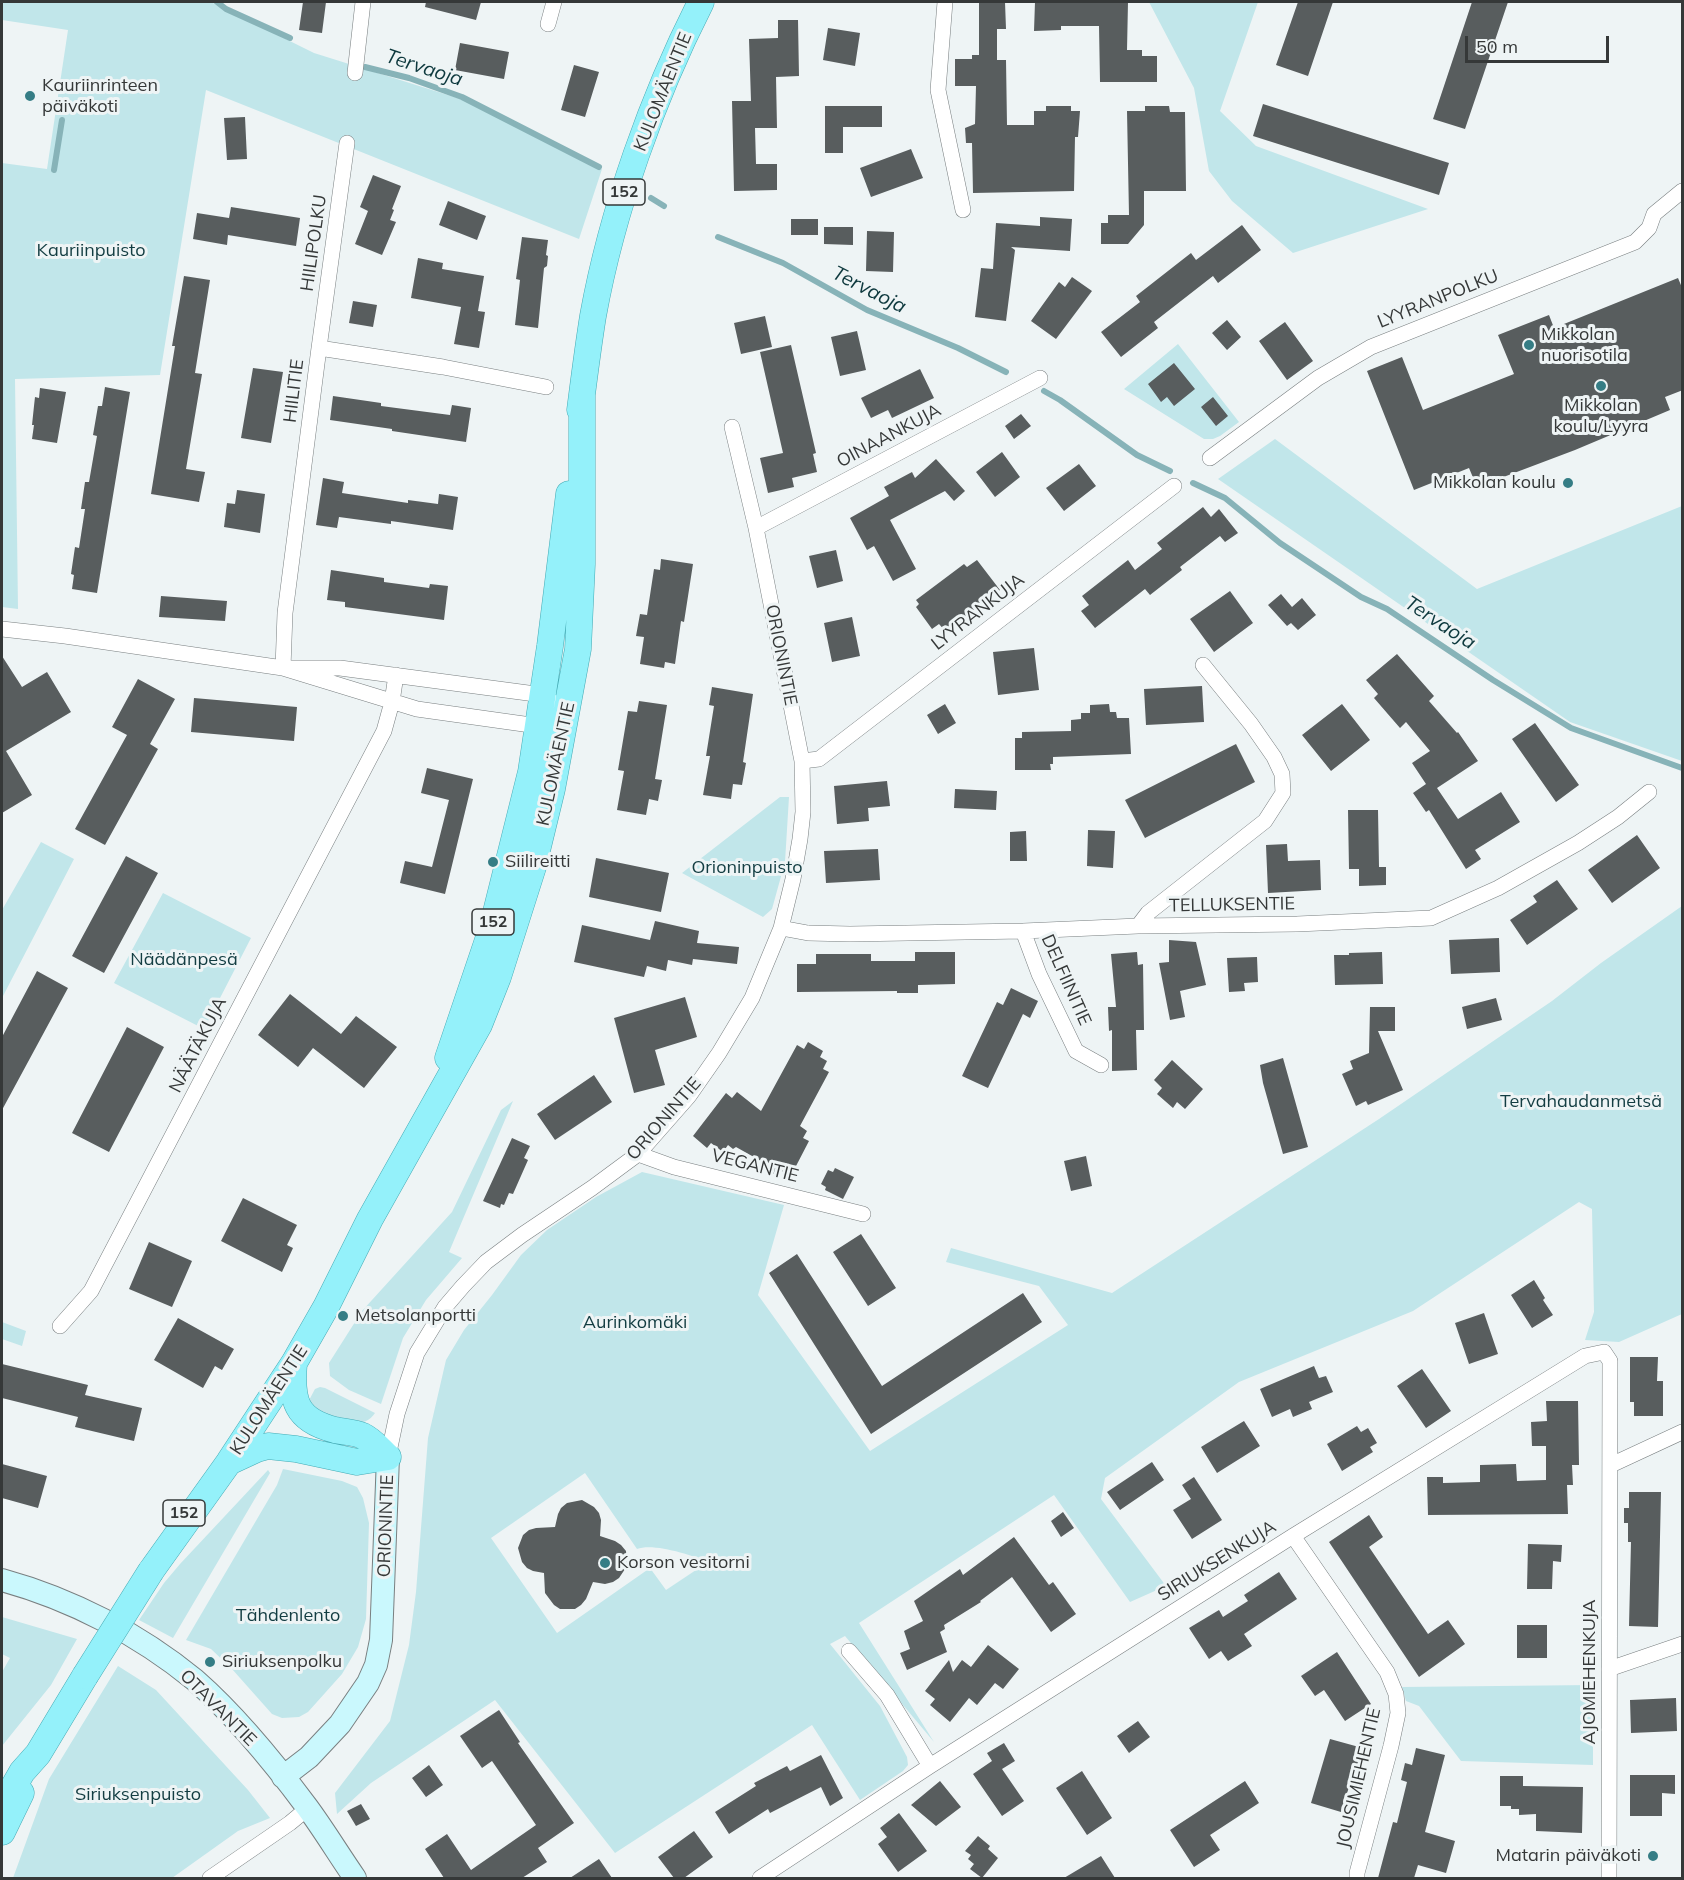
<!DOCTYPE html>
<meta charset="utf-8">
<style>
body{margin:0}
#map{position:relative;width:1684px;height:1880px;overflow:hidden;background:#eef4f5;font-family:Mulish,sans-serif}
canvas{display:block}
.frame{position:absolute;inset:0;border:3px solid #353838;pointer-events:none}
.scale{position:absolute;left:1465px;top:36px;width:144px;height:27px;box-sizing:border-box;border:3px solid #353838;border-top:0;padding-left:8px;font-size:18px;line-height:21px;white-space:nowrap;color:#353838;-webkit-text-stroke:4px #eef4f5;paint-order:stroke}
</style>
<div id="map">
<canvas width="1684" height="1880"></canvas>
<div class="frame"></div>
<div class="scale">50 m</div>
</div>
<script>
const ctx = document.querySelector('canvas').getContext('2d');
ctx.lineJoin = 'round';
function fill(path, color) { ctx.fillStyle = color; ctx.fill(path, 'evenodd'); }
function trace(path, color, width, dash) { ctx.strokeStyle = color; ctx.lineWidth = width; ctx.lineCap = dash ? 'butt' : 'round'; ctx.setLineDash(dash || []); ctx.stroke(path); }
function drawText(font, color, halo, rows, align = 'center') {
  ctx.font = font + ' Mulish,sans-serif'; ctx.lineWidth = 6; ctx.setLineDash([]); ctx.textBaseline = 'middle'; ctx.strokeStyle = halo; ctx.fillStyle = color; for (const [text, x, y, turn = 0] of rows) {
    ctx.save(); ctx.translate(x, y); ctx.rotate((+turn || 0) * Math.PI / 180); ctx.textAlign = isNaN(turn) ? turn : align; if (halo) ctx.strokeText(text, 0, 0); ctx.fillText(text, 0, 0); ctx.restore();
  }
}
fill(new Path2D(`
 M2 2H211L314 53 483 106 602 169 579 239 206 90 160 375 15 379 18 609 2 607V163L47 169 68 30 2 20Z
 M1149 2H1258L1220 111 1256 146 1428 209 1293 253 1232 201 1209 171 1194 88Z
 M1178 344 1239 422 1220 436 1213 439H1204L1124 389Z
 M1275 439 1477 589 1682 506V761L1570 722 1218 479Z
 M780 797H789L785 862 772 909 763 917 682 873Z
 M41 842 74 859 2 998V910Z
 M163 893 251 938 204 1029 114 983Z
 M1682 906V1314L1619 1342 1585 1340 1594 1312 1592 1209 1579 1202 1413 1311 1239 1382 1105 1478 1101 1499 1166 1586 1130 1602 1054 1495 859 1623 934 1742 845 1636 830 1644 880 1706 907 1757 908 1765 903 1771 860 1800 812 1725 615 1853 495 1700 371 1783 337 1814 335 1793 390 1721 409 1645 416 1592 428 1438 446 1360 464 1330 492 1295 521 1255 547 1230 596 1197 642 1172 784 1205 758 1295 870 1451 1068 1325 1039 1286 946 1262 951 1248 1112 1293 1379 1119 1552 1001 1601 963ZM585 1473 637 1549C654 1543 691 1555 708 1562L666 1590 650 1568 557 1633 491 1538Z
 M513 1101 449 1252 462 1258 426 1300 403 1338 381 1404 349 1390 330 1376 329 1363 362 1311 452 1212 501 1110Z
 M2 1322 26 1331 22 1346 2 1339Z
 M320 1387 325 1388 375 1413C369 1423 353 1427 341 1423 330 1420 318 1410 307 1404L315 1389Z
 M283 1469 342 1481 357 1487 363 1498 369 1523 366 1619 358 1647 342 1674 308 1712 299 1717 282 1718 272 1714 232 1669 211 1649 186 1640 277 1485Z
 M268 1470 270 1473 173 1638 139 1620 164 1583 180 1564Z
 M2 1617 77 1639 51 1685 2 1746V1672L10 1658 2 1654Z
 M118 1666 156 1690 248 1790 270 1818 238 1831 172 1878H13L49 1779Z
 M1593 1685V1765L1461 1761 1419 1706 1406 1701 1402 1687Z`), '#c1e6ea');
trace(new Path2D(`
 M217 2 226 9 290 38
 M365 67 409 78 462 97 599 167
 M54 170 62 120
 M651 198 664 206
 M718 237 783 263 867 310 958 348 1006 372
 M1044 391 1060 400 1137 455 1170 471
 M1193 483 1225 498 1280 543 1361 597 1387 609 1493 680 1571 728 1682 768`), '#87b3b8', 6);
fill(new Path2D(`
 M303 2H326L322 33 299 30Z
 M426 2H481L476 20 425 7Z
 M979 2H1005L1006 29H997V60H1006L1007 125H1034V111H1046V106H1071V111H1080L1078 137H1075L1074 191 973 193 972 143H966L965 128 975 124 976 86H955V59H972V55H979Z
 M1035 2H1128L1127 50H1142V56H1157V82H1100L1099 26H1061V30L1034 31Z
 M1298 2H1333L1308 76 1276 65Z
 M1472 2H1508L1465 129 1433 119Z
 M778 20H798L799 76 776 77 777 128H755L756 164H777V190L734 191 732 101H751L749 39 778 38Z
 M828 28 860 33 855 66 823 60Z
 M460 43 509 52 504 79 455 70Z
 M574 65 599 72 585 117 561 110Z
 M1263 104 1449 163 1439 195 1253 136Z
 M825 106H882V127H843V153H825Z
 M1145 106H1169L1170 112H1185L1186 191H1144V225L1128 244H1101V223H1108V215H1129L1127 111H1145Z
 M245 117 247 159 227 160 224 118Z
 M911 149 923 178 871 197 860 168Z
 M373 175 401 186 392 209 394 210 390 220 396 222 382 255 355 244 368 211 360 207Z
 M448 201 486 216 477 240 439 225Z
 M231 207 300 218 296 246 228 235 227 245 193 239 197 213 229 218Z
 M1040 217 1072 219 1070 251 1011 247 1015 250 1006 321 975 317 981 268 993 269 996 223 1040 226Z
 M791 219H818V235H791Z
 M1242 225 1261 250 1218 283 1213 276 1154 322 1158 328 1121 357 1101 332 1140 302 1136 296 1191 253 1196 260Z
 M824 227H853V245L824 244Z
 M867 231 894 232 893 272 866 271Z
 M522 237 548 240 546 255 548 256 547 266 544 268 538 328 515 325 520 280 516 279Z
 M418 258 443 263 442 269 484 276 478 311 485 312 479 348 454 344 461 307 411 298Z
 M184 276 210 280 195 373 202 374 186 469 205 472 199 502 151 494 175 346H172Z
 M1072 277 1092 291 1056 339 1031 321 1059 282 1065 287Z
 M1678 278 1683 290V390L1665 397 1670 410 1575 450 1477 487 1469 468 1414 490 1367 371 1402 357 1423 410 1514 374 1498 335 1549 315 1554 328Z
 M353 301 377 305 373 327 349 323Z
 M765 316 772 347 741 354 734 323Z
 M1227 320 1241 337 1227 350 1212 333Z
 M1285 322 1313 361 1287 380 1259 341Z
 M857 331 866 370 840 376 831 337Z
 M791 345 816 453 813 454 817 472 792 478 794 487 768 493 760 458 783 453 760 352Z
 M1174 363 1195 389 1174 406 1167 397 1161 402 1148 384Z
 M253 368 283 372 271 443 241 438Z
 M920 369 934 398 892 418 888 410 871 418 861 398Z
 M105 387 130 392 97 593 72 589 74 575 71 574 75 547 79 548 85 509H81L85 482H89L97 436 93 435 98 406H102Z
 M40 388 66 392 57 443 32 439 34 425H32L34 406 35 397 39 398Z
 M333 396 381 403V406L450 415 452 405 471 408 466 442 392 431V429L330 420Z
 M1213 397 1228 416 1216 426 1201 407Z
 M1021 414 1031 426 1014 439 1005 426Z
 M1002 452 1020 477 995 497 976 472Z
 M936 459 965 491 954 501 945 491 890 520 916 569 893 581 874 546 867 550 850 518 889 496 884 487 912 472 915 478Z
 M1079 464 1096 486 1064 511 1046 488Z
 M323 478 344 482 342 493 408 503V500L438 504 439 494 458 497 453 530 391 521V524L339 517 337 528 316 525Z
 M237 490 265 494 260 533 224 527 227 503 235 504Z
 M1203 507 1211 517 1219 509 1238 533 1225 542 1220 536 1180 567 1182 570 1150 595 1145 589 1095 628 1081 611 1089 605 1082 596 1128 560 1135 570 1162 549 1157 543Z
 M836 550 843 581 817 588 809 556Z
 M661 559 693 564 684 622 681 621 675 664 665 662 664 668 640 664 644 637 636 636 640 614 647 615 654 569 660 570Z
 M977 560 1000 590 946 632 939 624 932 629 916 607 919 604 916 600 964 564 967 567Z
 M331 570 384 578V582L429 588 430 584 448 586 444 620 345 607V602L327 600Z
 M1230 591 1253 623 1214 652 1190 619Z
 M1281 594 1292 607 1302 598 1316 615 1298 630 1291 623 1287 626 1268 605Z
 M161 596 227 601 225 621 159 617Z
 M852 617 860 656 832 662 824 623Z
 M1034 648 1039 690 998 695 993 652Z
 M1397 654 1434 696 1429 701 1457 733 1458 732 1478 761 1437 788 1458 819 1501 792 1520 822 1475 850 1481 859 1466 869 1429 810 1426 812 1413 793 1426 784 1412 763 1430 751 1406 722 1400 728 1374 698 1378 694 1366 680Z
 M2 656 22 687 47 672 71 712 6 751 32 795 2 813Z
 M138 679 175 699 150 744 158 749 105 845 75 829 127 735 112 727Z
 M1202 686 1204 722 1146 725 1144 689Z
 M712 687 753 694 743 762 746 763 742 785 733 784 731 799 703 795 710 756H706L714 706 709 705Z
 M194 698 297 707 294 741 191 732Z
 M639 701 667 705 655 779 662 780 658 801 649 799 646 815 617 810 624 771 618 770 628 711 637 712Z
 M945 704 956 723 938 734 927 715Z
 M1109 704 1110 712H1116L1117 718H1129L1131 754 1053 757V764H1050L1051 770H1015V738H1022V732L1071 731V720L1081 719V713H1090V705Z
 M1342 704 1370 740 1331 771 1302 735Z
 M1535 723 1579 785 1556 802 1512 739Z
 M1236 744 1255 782 1145 838 1125 800Z
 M427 768 473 779 445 894 400 883 405 861 432 867 449 800 421 793Z
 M887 781 890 806 868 808 869 821 837 824 834 786Z
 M955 789 997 791 996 810 954 808Z
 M1348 810H1378L1379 867H1386V885L1359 886V869H1349Z
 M1088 830 1115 831 1113 868 1087 866Z
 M1026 831 1027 861H1010V832Z
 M1637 835 1660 868 1612 903 1588 870Z
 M1287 844 1288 861 1320 860 1321 890 1268 893 1266 845Z
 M878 849 880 880 826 883 824 851Z
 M126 856 158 873 104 973 72 956Z
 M596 858 669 873 661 912 589 897Z
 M1557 880 1578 909 1527 945 1510 920 1537 902 1533 896Z
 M655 921 699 931 697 943 739 947 737 964 693 959 692 965 668 960 666 971 647 966 644 977 574 962 582 925 650 940Z
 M1499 938 1500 972 1451 974 1449 940Z
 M1169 940 1196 942 1206 985 1180 991 1185 1017 1170 1020 1159 963 1169 962Z
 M915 952H955V984L918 985V993H897V991L797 992V964H816V954H871V961H915Z
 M1137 952 1138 965 1143 964 1144 1030H1136L1137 1070 1112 1071V1030L1109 1031 1108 1007H1116L1111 954Z
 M1382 952 1383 984 1335 985 1334 955H1349V953Z
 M1257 957 1258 982 1244 983 1245 991 1229 992 1227 958Z
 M37 971 68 988 2 1110V1037Z
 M1011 988 1038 1001 1030 1018 1023 1014 988 1088 962 1076 997 1002 1003 1005Z
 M290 994 341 1034 356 1016 397 1047 364 1088 313 1048 298 1067 258 1035Z
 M685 997 697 1037 655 1050 665 1085 634 1093 614 1018Z
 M1496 998 1502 1020 1467 1029 1462 1007Z
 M1370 1007H1395V1031H1378L1403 1090 1368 1105 1366 1101 1356 1106 1342 1074 1353 1069 1350 1061 1369 1053Z
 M127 1027 164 1047 109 1152 72 1133Z
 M808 1042 823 1051 820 1057 827 1061 823 1069 829 1072 800 1126 807 1131 803 1138 809 1141 795 1168 789 1165 784 1173 777 1169 774 1174 759 1166 761 1161 736 1147 733 1149 728 1145 723 1152 711 1143 707 1148 693 1136 726 1093 732 1098 737 1092 761 1111 797 1045 804 1049Z
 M1283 1058 1308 1147 1283 1154 1263 1083 1260 1065Z
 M1172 1060 1203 1089 1185 1109 1177 1102 1173 1108 1157 1094 1162 1088 1154 1080Z
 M594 1075 612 1102 555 1140 537 1114Z
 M512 1138 530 1146 524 1158 528 1160 513 1194 509 1193 504 1205 501 1204 500 1208 483 1201Z
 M1086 1156 1092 1186 1071 1191 1064 1161Z
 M835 1168 854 1177 843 1199 825 1190 826 1187 821 1184 828 1170 833 1172Z
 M243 1198 297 1225 287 1245 293 1248 282 1272 221 1241Z
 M861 1234 896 1288 868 1306 833 1252Z
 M149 1242 192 1261 172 1307 129 1289Z
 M797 1254 882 1386 1023 1293 1042 1322 871 1434 769 1273Z
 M1534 1280 1545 1298 1543 1300 1553 1315 1532 1328 1511 1295Z
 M1484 1313 1498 1354 1469 1364 1455 1323Z
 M178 1318 234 1349 222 1370 215 1366 203 1388 154 1360Z
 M1630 1357H1658L1657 1381H1663V1416H1634V1402H1630Z
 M2 1364 88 1385 85 1395 142 1408 134 1441 75 1427 78 1417 2 1398Z
 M1314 1366 1319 1378 1326 1376 1333 1392 1309 1402 1312 1409 1293 1417 1290 1409 1272 1417 1260 1389Z
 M1422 1369 1451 1411 1426 1428 1397 1386Z
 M1546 1401H1578L1579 1465H1572L1573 1485H1567L1568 1514 1428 1515 1427 1477H1443V1483L1480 1482V1465L1516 1464 1517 1481 1546 1480V1446H1532L1531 1422 1547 1421Z
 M1244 1421 1260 1446 1217 1473 1201 1447Z
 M1357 1426 1361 1432 1368 1428 1377 1443 1370 1447 1373 1452 1342 1471 1327 1444Z
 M1152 1462 1164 1480 1120 1510 1107 1492Z
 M2 1464 47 1476 38 1508 2 1498Z
 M1194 1477 1222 1520 1192 1539 1173 1510 1191 1499 1182 1485Z
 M1629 1492H1661L1658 1627 1629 1626 1631 1542H1628V1523H1624V1508H1629Z
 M582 1500 594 1507 599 1513 601 1520 600 1536 615 1541 621 1545 626 1551 627 1566 619 1578 613 1582 605 1584 593 1582 586 1599 581 1605 575 1609H560L554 1605 545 1593 544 1573 533 1571 527 1568 522 1562 518 1548 523 1535 529 1530 536 1528 555 1527 558 1514 561 1508 567 1503Z
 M1063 1512 1074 1528 1061 1537 1051 1521Z
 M1369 1515 1383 1537 1369 1547 1428 1634 1448 1620 1465 1644 1419 1677 1329 1542Z
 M1014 1537 1049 1585 1053 1582 1076 1614 1051 1632 1012 1577 980 1601 981 1602 944 1625 945 1629 940 1632 947 1652 907 1670 900 1653 910 1649 904 1631 923 1621 914 1601 960 1569 963 1575Z
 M1528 1544 1562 1545 1561 1562 1553 1561 1552 1589H1527Z
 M1279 1572 1297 1599 1244 1634 1252 1646 1228 1661 1221 1651 1209 1659 1189 1628 1219 1610 1223 1617 1248 1601 1244 1595Z
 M1517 1625H1547V1658H1517Z
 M988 1645 1019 1669 1003 1689 995 1683 977 1705 969 1698 950 1722 930 1705 935 1699 925 1691 949 1660 953 1672 962 1660 971 1667Z
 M1337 1652 1371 1704 1345 1721 1324 1690 1315 1696 1301 1676Z
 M1676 1698 1677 1731 1631 1733 1630 1700Z
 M499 1710 520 1742 518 1743 574 1823 538 1848 547 1862 522 1878H444L425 1849 447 1834 471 1870 536 1825 492 1761 482 1768 460 1736Z
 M1138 1721 1150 1737 1129 1753 1117 1736Z
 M1330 1739 1359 1747 1356 1757 1362 1758 1353 1788 1349 1787 1341 1812 1311 1803Z
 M1004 1743 1015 1761 1002 1769 1024 1801 1002 1816 973 1774 992 1761 987 1753Z
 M1416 1748 1445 1755 1425 1832 1455 1841 1446 1873 1418 1865 1414 1878H1378L1393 1822 1397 1823 1407 1782 1401 1780 1405 1763 1412 1765Z
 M821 1755 843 1798 830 1806 821 1787 770 1813 768 1809 729 1834 715 1812 756 1786 754 1783 787 1766 790 1771Z
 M429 1765 443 1785 426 1797 412 1778Z
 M1082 1771 1112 1818 1087 1835 1056 1788Z
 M1630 1775H1675V1794L1662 1793V1816H1630Z
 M1500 1776H1523V1786L1583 1787 1582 1833 1536 1831V1814L1519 1815V1809H1511V1806H1500Z
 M940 1781 961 1807 936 1826 911 1805Z
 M1245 1781 1259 1803 1210 1835 1220 1850 1194 1867 1170 1830Z
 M361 1804 370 1819 356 1826 347 1811Z
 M899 1813 927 1851 898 1872 878 1844 887 1837 880 1828Z
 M694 1831 713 1857 684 1878H674L658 1857Z
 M978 1836 990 1846 988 1849 998 1858 982 1878 970 1869 974 1864 968 1859 971 1855 965 1851Z
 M1101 1856 1115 1878H1064Z
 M599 1859 612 1878H570Z`), '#585d5e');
const minor = new Path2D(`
 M945 2 938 90 963 210
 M548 24 554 2
 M355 73 363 2
 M319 348 347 143
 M1210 458 1318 378 1371 347 1635 242 1649 228 1654 214 1682 191
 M756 528 1040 378
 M2 629 65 636 283 668 417 709 538 726 567 712 543 695 340 668H283
 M283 668 285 613 319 348 443 367 546 387
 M802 761 819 759 1174 486
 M1138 926 1148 913 1265 821 1283 793 1282 774 1274 757 1251 724 1203 665
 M781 928 808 933 850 934 1023 931 1138 926 1297 924 1431 918 1498 888 1578 843 1618 817 1649 792
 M1023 931 1039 974 1076 1051 1101 1065
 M638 1154 674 1167 863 1214
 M60 1326 91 1291 384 731 392 702 396 675
 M388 1457 397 1414 417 1353 445 1307 463 1286 486 1262 522 1235 592 1188 638 1154 689 1096 719 1053 752 998 781 928 793 879 800 839 803 812 802 761 756 528 732 427
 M1611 1465 1682 1432
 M1293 1536 1387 1672 1396 1694 1398 1713 1391 1746 1357 1873V1878
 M849 1651 887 1695 930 1766
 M1609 1669 1682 1644
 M210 1878 290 1823 308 1808
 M760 1878 930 1766 1293 1536 1585 1356 1604 1352 1610 1361 1609 1878`);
const secondary = new Path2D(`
 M2 1580C71 1599 139 1634 195 1680 235 1715 275 1764 307 1807 324 1830 339 1855 355 1878
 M283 1777 309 1757 340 1724 368 1683 376 1665 381 1640 388 1457`);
const primary = new Path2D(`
 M580 410C584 379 588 347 593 316 612 211 653 96 701 2
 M448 1058 492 928 531 772 550 646 569 494
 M294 1363C291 1400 295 1420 335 1430 344 1432 355 1432 363 1436 372 1440 381 1451 388 1457
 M229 1462 257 1449 268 1446 296 1449 357 1462 388 1457
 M151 1571 229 1462 294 1363 326 1307 370 1219 479 1025 498 977 533 867 552 789 578 649 582 564V394
 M2 1807 22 1772 38 1754 85 1676
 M2 1832 21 1793`);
trace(minor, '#797f80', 16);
trace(secondary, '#797f80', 24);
trace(primary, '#45aab4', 27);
trace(minor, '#fff', 15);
trace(secondary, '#caf8fd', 22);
trace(primary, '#94f1fa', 26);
const primaryBridge = new Path2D(`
 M85 1676 151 1571`);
trace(primaryBridge, '#45aab4', 27, []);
trace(primaryBridge, '#94f1fa', 26);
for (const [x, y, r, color] of [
 [30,96,6,"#357d85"],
 [1529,345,6,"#357d85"],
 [1601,386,6,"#357d85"],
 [1568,483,6,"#357d85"],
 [493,862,6,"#357d85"],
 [343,1316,6,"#357d85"],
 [605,1563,6,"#357d85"],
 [210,1662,6,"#357d85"],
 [1653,1856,6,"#357d85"]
]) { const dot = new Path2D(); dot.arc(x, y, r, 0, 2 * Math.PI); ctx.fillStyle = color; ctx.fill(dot); trace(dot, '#eef4f5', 2); }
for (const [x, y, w] of [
 [624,192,42],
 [493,922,42],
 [184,1513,42]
]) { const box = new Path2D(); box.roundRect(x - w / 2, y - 13, w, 26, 4.5); ctx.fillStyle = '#eef4f5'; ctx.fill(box); trace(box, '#353838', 1.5); }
drawText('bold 16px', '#353838', null, [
 ["152",624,192],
 ["152",493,922],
 ["152",184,1513]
]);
drawText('18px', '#353838', '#eef4f5', [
 ["Kauriinrinteen",42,86],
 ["päiväkoti",42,107],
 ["Mikkolan",1541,335],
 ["nuorisotila",1541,356],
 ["Mikkolan",1601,406,"center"],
 ["koulu/Lyyra",1601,427,"center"],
 ["Mikkolan koulu",1556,483,"right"],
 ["Siilireitti",505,862],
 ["Metsolanportti",355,1316],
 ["Korson vesitorni",617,1563],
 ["Siriuksenpolku",222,1662],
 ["Matarin päiväkoti",1641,1856,"right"]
], 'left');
drawText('18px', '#353838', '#eef4f5', [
 ["KULOMÄENTIE",663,92,-68],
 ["HIILIPOLKU",314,243,-82],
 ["LYYRANPOLKU",1438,299,-22],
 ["HIILITIE",294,391,-83],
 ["OINAANKUJA",889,436,-28],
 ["LYYRANKUJA",978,612,-38],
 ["ORIONINTIE",781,655,79],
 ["KULOMÄENTIE",556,764,-78],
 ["TELLUKSENTIE",1232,905,-1],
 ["DELFIINITIE",1066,980,66],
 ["NÄÄTÄKUJA",198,1045,-63],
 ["ORIONINTIE",664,1119,-49],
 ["VEGANTIE",755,1166,14],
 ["KULOMÄENTIE",269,1400,-57],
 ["ORIONINTIE",386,1526,-88],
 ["SIRIUKSENKUJA",1217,1561,-32],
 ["AJOMIEHENKUJA",1590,1672,-90],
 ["OTAVANTIE",218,1708,45],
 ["JOUSIMIEHENTIE",1359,1778,-77]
]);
drawText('18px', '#133d42', '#eef4f5', [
 ["Kauriinpuisto",91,251],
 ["Orioninpuisto",747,868],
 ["Näädänpesä",184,960],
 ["Tervahaudanmetsä",1581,1102],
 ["Aurinkomäki",635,1323],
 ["Tähdenlento",288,1616],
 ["Siriuksenpuisto",138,1795]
]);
drawText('italic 20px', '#0e393e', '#eef4f5', [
 ["Tervaoja",424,68,18],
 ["Tervaoja",869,290,27],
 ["Tervaoja",1440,623,33]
]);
</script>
